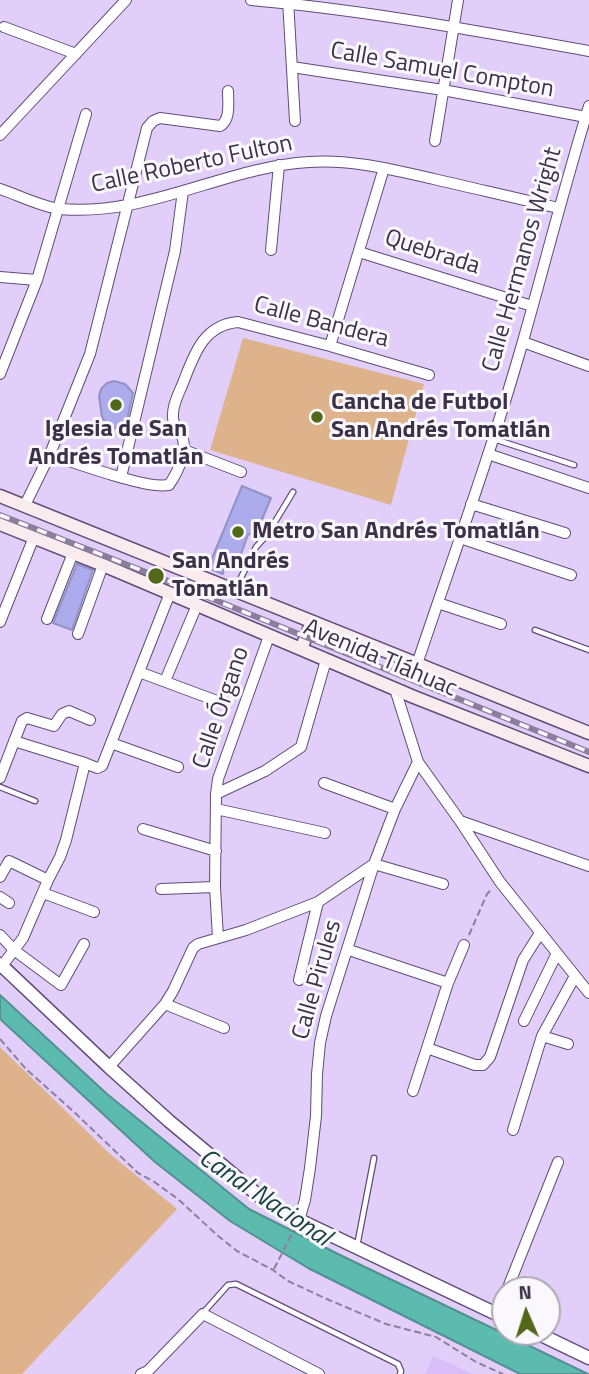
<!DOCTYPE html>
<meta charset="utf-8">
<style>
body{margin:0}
#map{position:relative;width:589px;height:1374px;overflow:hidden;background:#e1cef9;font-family:"Titillium Web",sans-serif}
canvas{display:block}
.north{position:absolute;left:491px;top:1276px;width:70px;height:70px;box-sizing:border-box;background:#faf7fd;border:2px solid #aea8b4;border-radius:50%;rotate:357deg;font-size:19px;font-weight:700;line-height:28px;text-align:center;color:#3c3247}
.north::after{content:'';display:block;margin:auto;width:24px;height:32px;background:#516818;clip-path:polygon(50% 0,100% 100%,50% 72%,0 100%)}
</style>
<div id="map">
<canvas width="589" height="1374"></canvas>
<div class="north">N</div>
</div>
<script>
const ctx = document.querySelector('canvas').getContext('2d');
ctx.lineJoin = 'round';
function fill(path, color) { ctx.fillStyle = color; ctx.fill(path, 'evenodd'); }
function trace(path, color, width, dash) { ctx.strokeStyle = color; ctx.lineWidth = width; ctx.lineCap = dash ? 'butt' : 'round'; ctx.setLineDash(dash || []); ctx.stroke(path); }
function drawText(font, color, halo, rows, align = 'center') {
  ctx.font = font + ' "Titillium Web",sans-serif'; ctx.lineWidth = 6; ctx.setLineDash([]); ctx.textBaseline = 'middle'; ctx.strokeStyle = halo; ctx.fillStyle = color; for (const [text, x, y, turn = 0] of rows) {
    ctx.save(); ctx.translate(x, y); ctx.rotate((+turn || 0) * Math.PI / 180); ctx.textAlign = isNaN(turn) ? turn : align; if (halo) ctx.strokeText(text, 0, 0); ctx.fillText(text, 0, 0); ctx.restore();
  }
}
fill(new Path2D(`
 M433 1356 473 1374H425Z`), '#d8bdf9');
fill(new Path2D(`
 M243 338 424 384 391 505 210 450Z
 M0 1047 109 1153 177 1209 22 1374H0Z`), '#deb38b');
const water = new Path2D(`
 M0 995 107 1094 249 1209 340 1255 588 1374H520L308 1268 230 1221 155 1162 0 1019Z`);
fill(water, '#5cbaae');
trace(water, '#52918f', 2);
const building = new Path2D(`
 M114 381 125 384 133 393 127 420 112 430 106 424 102 417 99 396 101 389 107 383Z
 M242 486 271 498 258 529 248 535 235 570 224 566 223 574 208 568Z
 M77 564 93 570 72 630 53 623Z`);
fill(building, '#acabeb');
trace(building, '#9392c6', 2);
const service = new Path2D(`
 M494 439 574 465
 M235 590 256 547 267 535 293 492
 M535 630 589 650
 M0 787 35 801
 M357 1246 374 1158
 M203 1313 228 1285 236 1284 398 1364 401 1371 400 1374`);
const minor = new Path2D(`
 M251 0C365 10 477 31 589 51
 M288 0 295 121
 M4 27 76 54
 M292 67 443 90 586 117
 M0 135 126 0
 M435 141 458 0
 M0 189C18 195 42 207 60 209 147 217 225 167 309 162 352 159 393 170 434 179 476 189 517 198 558 208
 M271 250 279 165
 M359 252 532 306
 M0 277 37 280
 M523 342 589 366
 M330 346 384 168
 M0 374 37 280 86 114
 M184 450 241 472
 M50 454C73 463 96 470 119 477 135 481 152 487 169 485 178 472 189 449 181 434 177 427 172 423 173 414 173 403 179 393 183 383 194 355 203 325 238 322L330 346 429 375
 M488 454 589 488
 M121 477 175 251 183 191
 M471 504 565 533
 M25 505 50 454 90 354 147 128 153 121 160 118 220 126C231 120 228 102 228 91
 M460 538 571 575
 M438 603 501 624
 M47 619 73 553
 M0 622 34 537
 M78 634 103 565
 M417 664C453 557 492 450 523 341 545 263 565 184 589 106
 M139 672 217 701
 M165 681 197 605
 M395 689 418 762 460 821 500 882 589 993
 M14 741 85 763
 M111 743 178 767
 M0 778 22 721 27 718 54 726 62 714 69 711 90 720
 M324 783 395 809
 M216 794 265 771 301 747 326 660
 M216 809 325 833
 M460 821 589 866
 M143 829 216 851
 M0 877 9 861 48 880
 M161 889 215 887
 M43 893 94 912
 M0 897 9 903
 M0 935 14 950 61 985 84 944
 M218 938 215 887 216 794 218 779 269 636
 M464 945 448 983 427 1048 475 1065H483L490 1057 523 960 540 933
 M349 950 448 983
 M2 966 23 938 48 880 60 857 66 840 85 763 97 768 102 766 170 593
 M299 980 318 902
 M165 1004 224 1028
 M524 1021 557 953
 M542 1036 568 1044
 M109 1067 165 1004 173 991 193 948 198 944 246 930 318 902 374 864 443 884
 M413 1091 427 1048
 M513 1130 542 1036 575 976
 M299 1220 305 1200 310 1168 316 1116 317 1074 320 1043 326 1016 374 864 395 809 418 762
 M507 1290 558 1162
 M497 1314 505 1295
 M141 1374 148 1371 203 1314 319 1374`);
const tertiary = new Path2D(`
 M0 964 109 1067 169 1121 264 1200 299 1220 505 1318
 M535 1332 589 1358`);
const secondary = new Path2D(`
 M0 496 589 733
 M0 524 103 565 414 697 589 766
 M301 649 312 622`);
trace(service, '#614c79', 7);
trace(minor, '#614c79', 12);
trace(tertiary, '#614c79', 15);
trace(secondary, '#614c79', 15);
trace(new Path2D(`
 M469 935 487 894 491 890
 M0 1039 26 1069 73 1111 138 1173 153 1181 178 1199 217 1235 237 1251 273 1270 288 1281 329 1300 386 1324 436 1337 476 1362 503 1374
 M274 1269 294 1230`), '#8e7f9f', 2, [7, 3.5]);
trace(service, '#fff', 4.5);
trace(minor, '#fff', 10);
trace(tertiary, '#fff', 12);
trace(secondary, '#faecee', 12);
const rail = new Path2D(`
 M0 515 156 576 589 752`);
trace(rail, '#8b7d9c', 6);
trace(rail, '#faf7fd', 3.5, [10]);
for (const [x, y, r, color] of [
 [116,405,7,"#516818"],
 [317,417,7,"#516818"],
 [238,532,7,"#516818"],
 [156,576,9,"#516818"]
]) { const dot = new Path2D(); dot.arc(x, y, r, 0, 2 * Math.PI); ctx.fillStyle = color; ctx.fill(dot); trace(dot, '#faf7fd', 2.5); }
drawText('24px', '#3c3247', '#faf7fd', [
 ["Calle Samuel Compton",442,71,10],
 ["Calle Roberto Fulton",192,165,-12],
 ["Quebrada",432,253,18],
 ["Calle Hermanos Wright",523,260,-74],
 ["Calle Bandera",321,323,15],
 ["Avenida Tláhuac",380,659,23],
 ["Calle Órgano",222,708,-71],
 ["Calle Pirules",318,980,-74]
]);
drawText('bold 24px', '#3c3247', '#faf7fd', [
 ["Cancha de Futbol",331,403],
 ["San Andrés Tomatlán",331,431],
 ["Iglesia de San",116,430,"center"],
 ["Andrés Tomatlán",116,458,"center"],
 ["Metro San Andrés Tomatlán",252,532],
 ["San Andrés",172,562],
 ["Tomatlán",172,590]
], 'left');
drawText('italic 26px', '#1a4540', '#faf7fd', [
 ["Canal Nacional",264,1199,34]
]);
</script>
